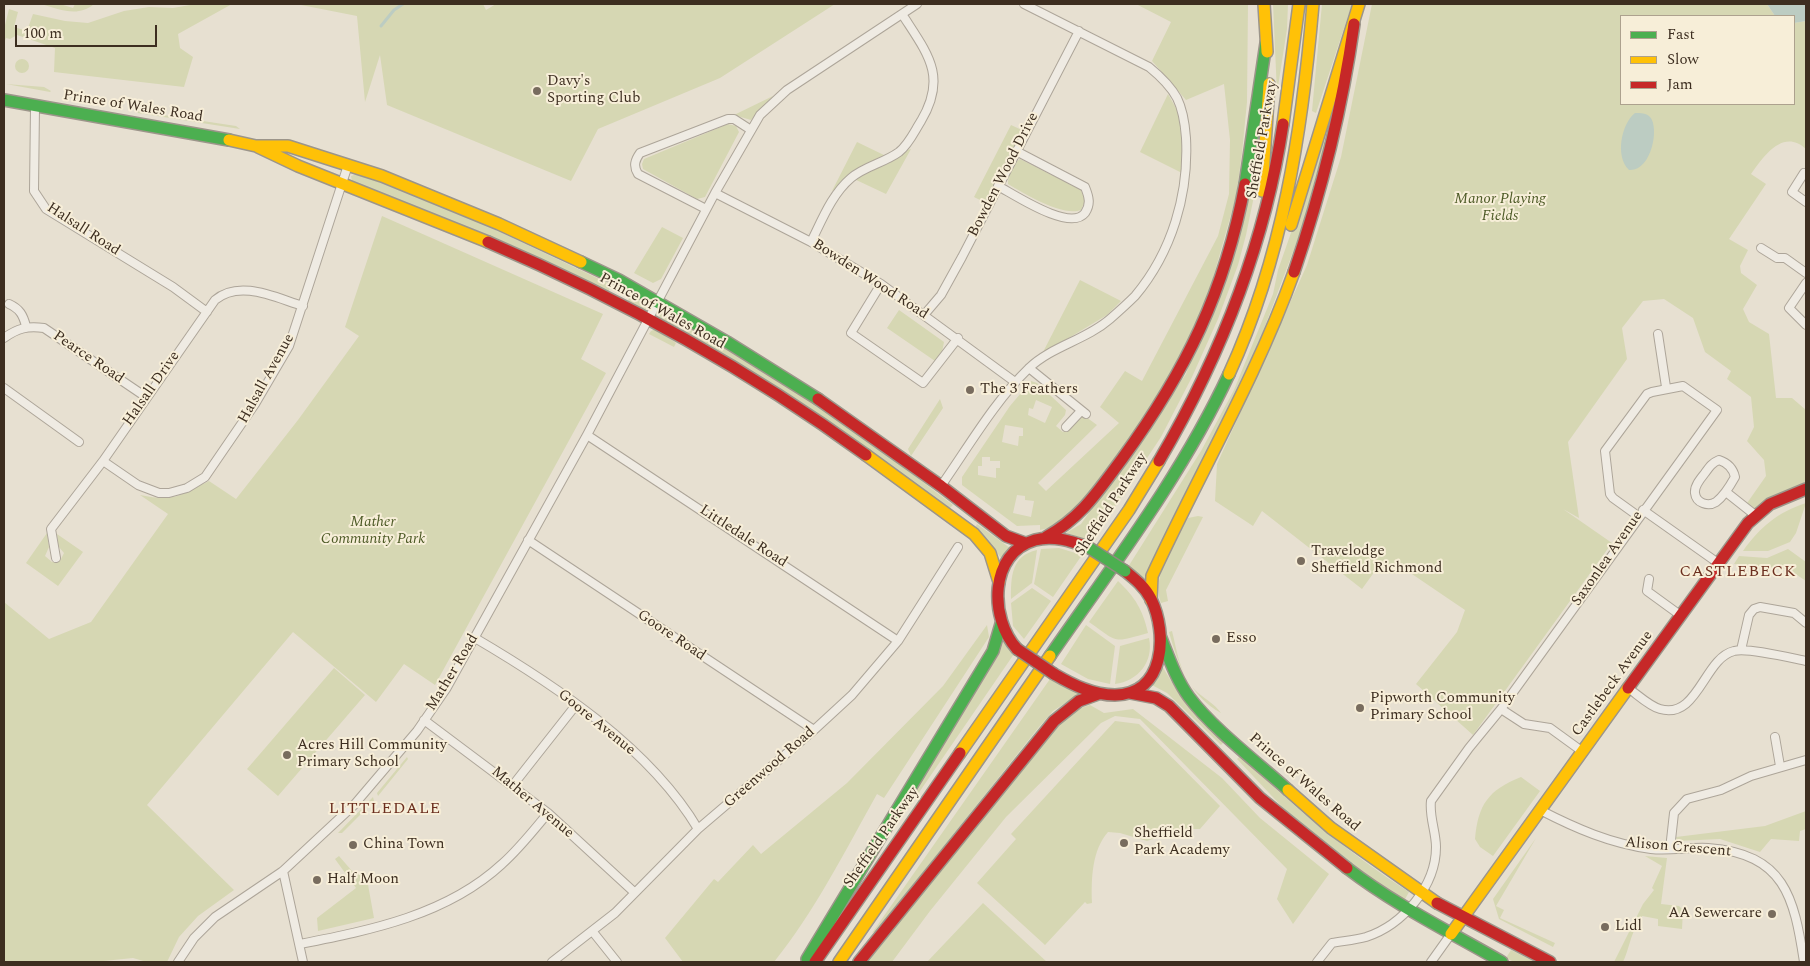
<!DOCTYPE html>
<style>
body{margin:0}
#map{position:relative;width:1810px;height:966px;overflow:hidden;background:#e7e0d1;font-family:Spectral,serif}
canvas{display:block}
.frame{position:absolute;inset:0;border:5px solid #3d2e20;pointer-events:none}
.legend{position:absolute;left:1620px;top:15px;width:175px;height:90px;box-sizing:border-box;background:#f7eed8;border:1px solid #ada18e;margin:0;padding:6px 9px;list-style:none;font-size:15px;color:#3d2e20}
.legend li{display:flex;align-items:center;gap:10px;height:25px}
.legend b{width:25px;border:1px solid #ada18e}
.scale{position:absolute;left:15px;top:25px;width:142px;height:22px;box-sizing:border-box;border:2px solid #3d2e20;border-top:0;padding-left:6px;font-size:15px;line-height:18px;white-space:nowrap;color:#3d2e20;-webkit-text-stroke:4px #f7eed8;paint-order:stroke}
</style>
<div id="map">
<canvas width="1810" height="966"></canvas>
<div class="frame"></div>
<ul class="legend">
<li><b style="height:6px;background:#4caf50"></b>Fast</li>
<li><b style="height:6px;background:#ffc107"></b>Slow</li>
<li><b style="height:6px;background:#c62828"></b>Jam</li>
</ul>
<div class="scale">100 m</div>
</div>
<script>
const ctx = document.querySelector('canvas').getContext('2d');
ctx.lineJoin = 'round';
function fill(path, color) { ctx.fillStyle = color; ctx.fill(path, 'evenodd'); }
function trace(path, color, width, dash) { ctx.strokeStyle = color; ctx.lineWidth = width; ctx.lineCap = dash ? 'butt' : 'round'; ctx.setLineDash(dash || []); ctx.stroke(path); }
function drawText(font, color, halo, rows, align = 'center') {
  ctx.font = font + ' Spectral,serif'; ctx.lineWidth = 4; ctx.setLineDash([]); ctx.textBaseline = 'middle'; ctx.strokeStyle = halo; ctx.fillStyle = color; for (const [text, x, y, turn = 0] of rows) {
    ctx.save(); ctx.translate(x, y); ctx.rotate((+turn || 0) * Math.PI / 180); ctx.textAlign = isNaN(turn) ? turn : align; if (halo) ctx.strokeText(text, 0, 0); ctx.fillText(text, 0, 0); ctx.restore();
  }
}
fill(new Path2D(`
 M41 4H60L73 8 75 4H94C78 18 59 9 41 4Z
 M196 4H232L178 34 180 48 193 57 184 87 54 72 55 48 17 35 10 39 6 38 4 43V29L9 9 18 12 14 27 27 31 33 14 65 21 88 23 124 11 149 7 173 8Z
 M296 4H483L486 10 496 4H835L720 78 598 129 571 181 387 105 380 55 365 102 357 16Z
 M1136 4H1248L1247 102 1242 153 1236 197 1206 303 1191 336 1159 397 1087 500 1059 526 1040 530V525L1017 526 962 485V477L1010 406 1031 381 1037 383 1066 410 1065 415 1056 426 1063 432 1082 414 1097 425 1038 483 1046 491 1119 423 1100 407 1125 371 1142 381 1218 236 1229 194 1230 140 1224 84 1186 100 1152 61 1171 22ZM1036 400 1052 407 1045 423 1028 415 1029 408 1033 409ZM1005 425 1023 428V436H1019L1018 446 1002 442ZM982 457H990V461H1000V468H996V478L978 475V466H982ZM1017 495 1025 496V500L1034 501 1031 517 1013 513Z
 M1273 4H1288L1287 29 1277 93Z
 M1322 4H1352L1316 113 1312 111Z
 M1372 4H1767L1775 16H1621V104H1794V23L1806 21V149C1783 128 1764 156 1751 174L1766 184 1729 239 1748 250 1740 266 1741 273 1757 285 1743 309 1749 322 1769 334 1776 398H1792L1806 410V485L1753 512 1745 506 1766 476 1764 460 1747 441 1754 427 1751 397 1727 379 1731 371 1705 352 1693 318 1664 299 1643 301 1622 328 1627 359 1568 442 1579 518 1563 509 1612 543 1473 735 1416 684 1457 632 1465 610 1406 570 1395 574 1375 571 1362 589 1262 511 1253 526 1215 501 1217 464 1307 265 1341 157Z
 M15 66a7 7 0 1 1 14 0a7 7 0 1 1-14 0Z
 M6 84 44 87 51 91 50 92Z
 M1168 94 1181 117 1184 145 1182 173 1140 152Z
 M773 96 751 120 734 115Z
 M137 111 236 126 240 129 138 113Z
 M728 124 736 126 739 132 705 197 697 199 643 169 642 164 644 159Z
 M1011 125 1024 131 986 203 974 197Z
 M1323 141 1325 143 1302 228 1259 342 1143 583 1128 567 1201 451 1234 390 1273 294 1278 270Z
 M857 142 886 156 911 149 886 194 852 178 832 191Z
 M1259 148 1253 201 1246 235 1238 265 1218 319 1192 377 1161 437 1092 541 1066 533 1081 524 1186 374Z
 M1020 159 1081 190 1085 201 1081 210C1063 217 1025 194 1008 184 1008 174 1011 164 1020 159Z
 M357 174 443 205 612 285 608 292 352 181 351 176Z
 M382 216 603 314 581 359 606 373 435 685 404 664 376 702 293 632 147 805 234 890 198 916 179 937 167 962H147L133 958 94 962H4V602L49 639 91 622 168 514 140 495C174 502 179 496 209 481L236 499 298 420 359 336 345 327Z
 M662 227 683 238 661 279 653 283 634 273Z
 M1080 280 1121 301 1107 315 1042 354Z
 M631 294 649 304 644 313 627 303Z
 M899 310 944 342 942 352 935 361 887 328Z
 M661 312 683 324 679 331 663 322 659 316Z
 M686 325 799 394 861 435 953 505 950 508 682 332Z
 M656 329 676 343 674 347 649 334 651 331Z
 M940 399 943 408 911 456 908 449Z
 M1806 503 1796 533 1790 542 1768 551H1743C1760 527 1778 512 1806 503Z
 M1198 516 1203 517 1166 590 1168 601 1161 603C1151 575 1174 543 1188 518Z
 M977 524 1010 548 1001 558 989 542 975 528Z
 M47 533 49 547 45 556 52 562 60 561 64 553 58 546 57 534 83 552 58 586 26 563Z
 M1059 548 1082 555 1053 597 1034 584 1041 549Z
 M1788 549 1806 562V581L1788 569 1734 564 1739 556 1767 558Z
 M1037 550 1032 583 1011 599C1011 577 1011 556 1037 550Z
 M1118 581C1135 597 1143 610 1148 633 1112 643 1119 643 1089 622Z
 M1032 588 1051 601 1024 639 1013 626 1011 603Z
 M987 625 989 637 884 798 877 794C845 851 815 911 774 962H683L665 938 714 879 718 882 753 845 761 854 847 783 943 686Z
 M1086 625 1115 646 1110 684 1088 679 1061 664Z
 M1172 631C1177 651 1180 674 1195 690 1203 698 1214 703 1221 713 1190 696 1178 665 1169 632Z
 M1149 638C1154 662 1138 681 1115 684L1120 646Z
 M1004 640 1014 654 872 861 999 654Z
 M1162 666 1181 697 1225 741 1221 745 1167 693 1150 684Z
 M334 668 365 695 278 796 247 769Z
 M1050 679 1081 693 1053 711 1039 727 876 931 872 933Z
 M1090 705 1104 713 1133 709 1222 778 1260 818 1329 874 1293 924 1277 899 1287 869 1140 719 1115 716 1101 723 1006 817 930 911 892 962H865L1058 722 1075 710Z
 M1115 721 1139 724 1220 806 1200 829H1181L1147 841 1120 833 1108 832C1092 850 1091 879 1092 903L1087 904 1085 902 1045 945 977 883 1016 839 1011 834Z
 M1240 756C1293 806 1348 853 1409 892L1404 901 1379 885 1286 811 1237 759Z
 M407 757 408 759 378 796 377 793Z
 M1521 777 1540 791 1493 856 1480 847 1475 839C1478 805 1488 790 1521 777Z
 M373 797 374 801 342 833H338Z
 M1806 811V829L1800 831 1799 841 1771 839 1760 852 1720 839 1677 841 1676 837 1765 826Z
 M1536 838 1496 906 1504 910 1500 918 1555 943 1553 947 1499 919 1493 899Z
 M339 856 352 871 367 879 374 918 318 931 317 918 356 888 335 859Z
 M1645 856 1667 858 1661 904 1679 906 1683 910 1682 929 1658 926V919L1642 916 1641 924 1637 925C1630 937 1629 949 1623 962H1614L1643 904 1654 890 1652 888 1662 866Z
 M983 903 1047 962H927Z
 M1511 950 1535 962H1514L1506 958Z`), '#d6d7b3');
fill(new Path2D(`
 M1767 4H1806V21L1794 23V16H1775Z
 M1635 113C1640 113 1647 113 1650 117 1660 128 1651 172 1629 170 1615 157 1621 124 1635 113Z`), '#bcccc2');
trace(new Path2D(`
 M381 26 394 10 403 4`), '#bcccc2', 3);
const street = new Path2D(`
 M35 107 34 191 46 209 173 287 207 312
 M1804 173 1792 192 1806 202
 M998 186C1015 195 1070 232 1085 213 1091 204 1089 197 1085 187L1016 151
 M715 193 811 242 881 284 1015 382
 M706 209 638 174C633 166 635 160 640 153L728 119H734L751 130
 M811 242C822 220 832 194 851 178 865 166 884 163 899 152 909 144 914 132 921 121 948 76 927 53 902 14
 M1761 248 1777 258H1785L1806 273
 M1806 283 1789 308 1806 325
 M881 284 851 333 923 383 958 338
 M9 304C20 309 23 315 26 326
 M924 315 941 295 962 257 1079 31
 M1658 334 1666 387
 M4 338C18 328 27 326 44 328L146 397
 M1029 368 1086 414
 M4 388 79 442
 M1066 427 1081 411
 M587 435 898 641
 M1719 460C1728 463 1733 468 1735 477 1730 486 1724 496 1716 502 1708 507 1696 503 1695 493 1694 486 1701 478 1705 473 1710 466 1712 463 1719 460Z
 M103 461 138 485 159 493H169L187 488 205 477 255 404 289 346 348 165
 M941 486C969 446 994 402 1029 368 1052 346 1086 340 1110 319 1118 312 1127 304 1135 296 1172 252 1189 194 1186 138 1185 124 1183 110 1177 98 1170 85 1160 76 1149 67L1024 4
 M1726 492 1755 515
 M1643 510 1718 563
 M528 540 814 730
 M56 558 51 529 103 461 215 300C240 279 276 298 303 306
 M1649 579 1647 591 1680 615
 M475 638C555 685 650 748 698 829
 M1741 650 1749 615 1754 609 1760 607 1794 613 1806 623
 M1628 688C1637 694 1649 706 1660 709 1698 720 1704 658 1734 651 1747 647 1791 658 1806 661
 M1501 709 1717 410 1683 386 1652 392 1647 394 1605 451 1610 494 1613 498 1638 516
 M424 720 548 813 634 892
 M1775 737 1780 766
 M513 785 576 705
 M1540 810C1575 828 1611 844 1651 849 1670 851 1689 847 1708 848 1785 854 1794 897 1804 962
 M1670 849 1674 813 1687 799 1721 790 1751 776 1806 760
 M283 871 303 962
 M593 932 617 962
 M300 944C371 930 447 915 502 864 519 849 533 831 548 813
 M178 962 194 938 215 917 283 871 354 805 417 731 446 689 587 435 715 193 760 115 787 90 917 4
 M552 962 615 913 698 829 814 730 852 695 898 641 958 547
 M1317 962 1332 943C1343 941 1355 940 1366 937 1403 925 1436 886 1436 847 1436 832 1429 816 1431 801L1469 748 1501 709 1524 724 1550 728 1583 752
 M1431 962 1451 934`);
const fast = new Path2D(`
 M4 100 229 140
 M1245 184 1266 43
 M581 262 619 280 727 342 818 399
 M1161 638C1169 658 1176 679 1189 697 1213 729 1258 763 1288 790
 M1050 656C1113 565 1182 475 1229 374
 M1347 868C1395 905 1450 932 1502 962
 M807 959 993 651 1001 624`);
const slow = new Path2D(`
 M1264 4 1267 52
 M1283 124 1299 4
 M229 140 256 146H288L382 176 499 224 581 262
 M258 147 298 166 488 242
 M1262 191 1269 84
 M1291 225 1359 4
 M1229 374C1283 256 1302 132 1313 4
 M866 455 974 534 990 553 999 582
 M1151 600 1152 576C1199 474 1256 378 1294 272
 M960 753 1129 510 1159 461
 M1288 790 1331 828 1437 903
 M1451 934 1628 688
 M839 962 1050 656`);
const jam = new Path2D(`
 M488 242C621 299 749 370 866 455
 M1294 272C1322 190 1342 109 1354 24
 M818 399 941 486 1006 536 1025 543
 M1159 461C1220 357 1265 244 1283 124
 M1046 537C1082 517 1098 491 1122 459 1186 371 1225 291 1245 184
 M1017 649C989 618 989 553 1035 540 1053 535 1071 541 1088 547
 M1054 674C1073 685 1093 695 1115 695 1165 694 1168 634 1151 599 1145 587 1135 579 1125 571
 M1628 688 1748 523 1770 504 1806 489
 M1130 693 1156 698 1169 706 1260 798 1347 868
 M1437 903 1550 962
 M815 962 960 753
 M859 962 1054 721 1079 701 1098 694`);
trace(street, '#ada599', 10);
trace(fast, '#9c958a', 14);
trace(slow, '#9c958a', 14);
trace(jam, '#9c958a', 14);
trace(street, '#efebe3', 8);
trace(fast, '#4caf50', 11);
trace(slow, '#ffc107', 11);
trace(jam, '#c62828', 11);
const fastBridge = new Path2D(`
 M1088 547 1125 571`);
const jamBridge = new Path2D(`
 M1017 649 1054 674`);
trace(fastBridge, '#928b80', 14, []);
trace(jamBridge, '#928b80', 14, []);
trace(fastBridge, '#4caf50', 11);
trace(jamBridge, '#c62828', 11);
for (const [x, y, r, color] of [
 [537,91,5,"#786c5e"],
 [970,390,5,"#786c5e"],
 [1301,561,5,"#786c5e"],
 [1216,639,5,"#786c5e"],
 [1360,708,5,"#786c5e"],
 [287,755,5,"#786c5e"],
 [1124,843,5,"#786c5e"],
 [353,845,5,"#786c5e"],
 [317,880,5,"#786c5e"],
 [1772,914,5,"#786c5e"],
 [1605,927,5,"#786c5e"]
]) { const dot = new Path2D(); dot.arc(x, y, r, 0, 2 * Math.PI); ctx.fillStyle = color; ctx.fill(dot); trace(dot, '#f7eed8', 2); }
drawText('15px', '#3d2e20', '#f7eed8', [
 ["Davy's",547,82],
 ["Sporting Club",547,99],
 ["The 3 Feathers",980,390],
 ["Travelodge",1311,552],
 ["Sheffield Richmond",1311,569],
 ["Esso",1226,639],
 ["Pipworth Community",1370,699],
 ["Primary School",1370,716],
 ["Acres Hill Community",297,746],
 ["Primary School",297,763],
 ["Sheffield",1134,834],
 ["Park Academy",1134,851],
 ["China Town",363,845],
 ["Half Moon",327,880],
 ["AA Sewercare",1762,914,"right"],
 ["Lidl",1615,927]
], 'left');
drawText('15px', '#3d2e20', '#f7eed8', [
 ["Prince of Wales Road",133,107,9],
 ["Sheffield Parkway",1263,140,-80],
 ["Bowden Wood Drive",1004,175,-63],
 ["Halsall Road",83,230,33],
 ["Bowden Wood Road",870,280,33],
 ["Prince of Wales Road",662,312,29],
 ["Pearce Road",88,358,34],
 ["Halsall Avenue",267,379,-61],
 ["Halsall Drive",152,389,-55],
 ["Sheffield Parkway",1112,505,-57],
 ["Littledale Road",743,537,33],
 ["Saxonlea Avenue",1608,559,-55],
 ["Goore Road",671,636,34],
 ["Mather Road",453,673,-59],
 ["Castlebeck Avenue",1613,684,-54],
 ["Goore Avenue",596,723,39],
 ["Greenwood Road",770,768,-41],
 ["Prince of Wales Road",1304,783,41],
 ["Mather Avenue",532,803,40],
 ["Sheffield Parkway",882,838,-55],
 ["Alison Crescent",1678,848,5]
]);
drawText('italic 15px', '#4d5a26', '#f7eed8', [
 ["Manor Playing",1500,200],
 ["Fields",1500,217],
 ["Mather",373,523],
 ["Community Park",373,540]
]);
ctx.letterSpacing = '1px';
drawText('16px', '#6b2e1e', '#f7eed8', [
 ["CASTLEBECK",1738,573],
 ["LITTLEDALE",385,810]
]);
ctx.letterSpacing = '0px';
</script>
